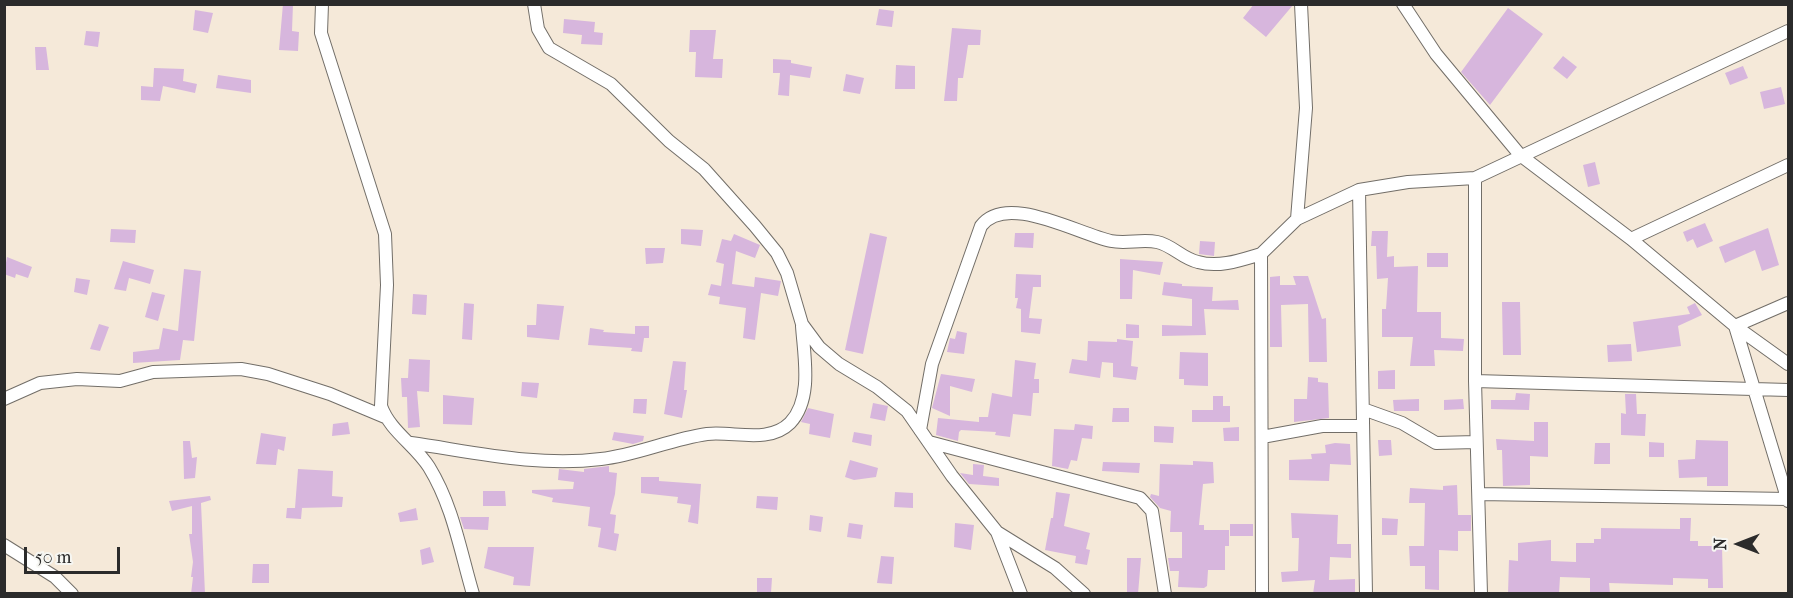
<!DOCTYPE html>
<style>
body{margin:0}
#map{position:relative;width:1793px;height:598px;overflow:hidden;background:#f5e9d9;font-family:"IM FELL French Canon",serif}
canvas{display:block}
.frame{position:absolute;inset:0;border:6px solid #2b2b2b;pointer-events:none}
.north{position:absolute;left:1709px;top:514px;width:60px;height:60px;-webkit-text-stroke:4px #f6f6f2;paint-order:stroke;rotate:270deg;font-size:16px;font-weight:700;line-height:24px;text-align:center;color:#2b2b2b}
.north::after{content:'';display:block;margin:auto;width:21px;height:27px;background:#2b2b2b;clip-path:polygon(50% 0,100% 100%,50% 72%,0 100%)}
.scale{position:absolute;left:24px;top:547px;width:96px;height:27px;box-sizing:border-box;border:3px solid #2b2b2b;border-top:0;padding-left:8px;font-size:18px;line-height:21px;white-space:nowrap;color:#2b2b2b;-webkit-text-stroke:4px #f6f6f2;paint-order:stroke}
</style>
<div id="map">
<canvas width="1793" height="598"></canvas>
<div class="frame"></div>
<div class="north">N</div>
<div class="scale">50 m</div>
</div>
<script>
const ctx = document.querySelector('canvas').getContext('2d');
ctx.lineJoin = 'round';
function fill(path, color) { ctx.fillStyle = color; ctx.fill(path, 'evenodd'); }
function trace(path, color, width, dash) { ctx.strokeStyle = color; ctx.lineWidth = width; ctx.lineCap = dash ? 'butt' : 'round'; ctx.setLineDash(dash || []); ctx.stroke(path); }
fill(new Path2D(`
 M283 4H293L292 31 299 32 298 51 279 50Z
 M1254 4H1293V5L1266 37 1243 18Z
 M1508 8 1543 34 1490 105 1461 72Z
 M879 9 894 11 892 27 876 25Z
 M195 10 213 13 208 33 193 30Z
 M564 19 595 22 594 32 603 33 602 45 581 44 582 35 563 33Z
 M952 28 981 30 980 45H968L963 78H958L957 101H944Z
 M690 30H716L713 59H723L722 78 695 77 696 52H689Z
 M86 31 100 32 98 47 84 45Z
 M35 47H46L49 70H36Z
 M1563 56 1577 67 1567 79 1553 68Z
 M773 59 791 60V63L812 67 810 78 790 75 789 96 778 95 780 73H773Z
 M896 65 915 66V89H895Z
 M1743 66 1748 78 1730 85 1725 73Z
 M154 68 184 69 183 81 197 84 195 93 163 86 160 101 141 100V86L153 87Z
 M846 74 864 78 860 94 843 91Z
 M218 75 251 80V93L216 88Z
 M1781 87 1785 104 1764 109 1760 92Z
 M1595 162 1600 184 1588 187 1583 165Z
 M1705 223 1713 241 1697 248 1693 239 1687 242 1683 232Z
 M1768 228 1779 265 1762 271 1755 250 1725 263 1719 247Z
 M111 229 136 230 135 243 110 242Z
 M681 229 703 230 701 246 681 244Z
 M1372 231H1388L1387 257 1394 256V267L1418 266 1417 312H1441V338L1464 339 1463 351 1434 350 1435 366H1410L1413 337H1382V309H1386L1388 278 1377 279 1376 246H1371Z
 M870 233 887 237 863 354 845 350Z
 M1015 233H1034L1033 248 1014 247Z
 M734 234 760 245 755 258 736 251 732 284 754 287 755 277 781 281 778 296 761 293 755 340 743 338 746 308 719 304 720 297 708 295 711 284 721 286 724 264 716 262 722 239 731 241Z
 M1200 241 1215 242 1214 256 1199 254Z
 M645 248H665L663 263 646 264Z
 M1427 253H1448V267H1427Z
 M7 257 32 267 28 278 16 274 15 278 4 274Z
 M1120 259 1163 262 1160 275 1133 270 1132 299H1120Z
 M123 261 154 270 150 284 129 278 126 291 114 289Z
 M184 269 201 271 194 341 183 340 180 360 133 363V352L159 349 163 328 178 331Z
 M1016 274 1041 275V287H1033L1029 318 1042 319 1040 334 1021 332V309L1016 308 1018 298H1015Z
 M1280 276V285H1296L1293 276H1308L1322 319 1326 318 1327 362H1309L1308 304 1281 305 1282 347H1270V277Z
 M76 278 90 280 87 295 74 292Z
 M1164 282 1182 284V286L1213 287 1212 301 1238 300 1239 310 1204 309 1206 335 1162 336V325L1192 326V299L1162 295Z
 M152 292 165 295 158 321 145 317Z
 M413 294 427 295 426 315 412 314Z
 M1502 302H1520L1521 355H1503Z
 M464 303 474 304 472 340 462 339Z
 M1695 303 1702 315 1678 326 1681 346 1637 352 1633 322 1690 314 1687 307Z
 M537 304 564 306 559 340 527 337V325H536Z
 M99 324 109 327 100 351 90 349Z
 M1126 324 1139 325V338H1126Z
 M635 326H649V338H644L642 352 631 351 632 348 588 345 590 328 604 330 603 332 635 334Z
 M957 331 967 333 964 354 947 352 950 338 955 339Z
 M1117 339 1133 341 1131 366 1138 367 1136 380 1113 377V363L1102 362 1100 378 1069 373 1072 359 1087 361 1088 341 1117 342Z
 M1631 344 1632 361 1608 362 1607 345Z
 M1180 352 1208 353V386L1184 385V379H1179Z
 M409 359 430 360 429 392 417 391 420 427 408 428 407 397H402L401 378H408Z
 M1015 360 1036 363 1034 379H1039V393H1033L1031 416 1013 414 1010 437 995 435 996 432 961 430 959 432 958 441 936 435 938 418 979 422V417H988L992 393 1012 397Z
 M673 361 686 362 684 390H687L682 418 664 414Z
 M1395 370V389H1378V371Z
 M941 374 975 379 972 392 950 386V416L932 408Z
 M1308 377 1318 378V382L1328 383 1329 418 1294 422V399H1307Z
 M522 382 539 383 537 398 521 396Z
 M1516 393 1530 394 1529 410 1491 409V400H1515Z
 M1625 394H1636L1637 414H1646L1645 436 1621 435V413L1626 414Z
 M443 395 474 398 472 425 443 424Z
 M1213 396H1223V406H1230V422H1192V410H1213Z
 M634 399H647L646 414 633 413Z
 M1419 399V411H1394L1393 400Z
 M1463 399 1464 409 1444 410V400Z
 M873 403 888 406 885 421 870 418Z
 M808 408 834 414 830 438 809 434 810 424 801 422Z
 M1113 408H1129V422H1112Z
 M348 422 350 434 332 436 333 424Z
 M1534 422H1548V457L1530 456V485L1503 486 1502 450H1497L1496 439 1534 441Z
 M1075 424 1093 426 1092 439 1082 438 1077 461 1071 460 1068 469 1052 466 1054 429 1074 430Z
 M1154 426 1174 427 1173 443 1154 442Z
 M1239 427V441H1224L1223 428Z
 M614 432 644 436 643 441 633 444 612 440Z
 M854 432 872 435 871 446 852 442Z
 M261 433 286 437 284 451 278 449 276 465 256 464Z
 M1378 440H1391L1392 455 1379 456Z
 M1696 440 1728 441V486H1707V477L1679 478 1678 460 1695 459Z
 M183 441H190L192 458 197 457 195 478 184 479Z
 M1649 442 1664 443V457H1649Z
 M1335 443 1350 444 1351 465 1330 464 1329 481 1289 480V460L1312 459 1311 454 1326 453 1325 445Z
 M1595 443H1610V464H1594Z
 M850 460 878 468 876 477 854 480 845 477Z
 M1193 461 1213 462 1214 483 1203 484 1199 525H1204V530H1229V546H1225V570H1208L1207 586 1204 588 1178 587 1179 571H1170L1168 558H1182V532H1170L1171 511 1160 508 1150 497 1151 494 1159 496 1160 464 1193 465Z
 M1103 462 1140 463 1139 473 1102 471Z
 M973 464 984 465 983 476 999 478V486L969 484 960 473 973 475Z
 M609 466V472L617 473 615 494 610 514 616 515 614 533 619 534 616 551 598 547 601 528 588 526 590 507 552 502 553 498 532 493V490L573 489 574 482 558 480 559 469 584 472V469Z
 M298 469 333 471 332 496 343 497 342 507 299 508H302L301 519 286 518 287 508H295Z
 M641 477H659V481L701 484 698 524 688 522 691 505 677 503 678 497 641 493Z
 M1457 485 1458 515H1471V531H1458V551L1439 550V590L1425 589V566H1410L1409 546H1424L1425 503H1409L1410 488 1443 490V486Z
 M483 491H505L506 506H483Z
 M895 492 913 493V508L894 507Z
 M1056 492 1070 494 1064 526 1090 533 1086 549 1090 550 1087 565 1075 563 1076 556 1045 550 1051 518H1053Z
 M210 496 211 500 201 503 205 594H191L193 577H191L193 562 189 534H192V506L172 511 169 501Z
 M757 496 778 497 777 510 756 508Z
 M416 508 418 520 400 522 398 513Z
 M1291 513 1338 515 1337 544H1351V558L1330 557 1329 580 1355 579V592L1313 594 1315 580 1282 582 1281 572 1298 571 1299 538H1292Z
 M810 515 823 517 821 532 809 530Z
 M460 517H489L488 530 464 529Z
 M1382 518 1398 519 1397 535H1382Z
 M1680 518H1691L1690 541H1698V546H1722L1723 588H1708V579L1673 578V585L1609 583 1610 594H1590V578L1560 577 1559 594H1508L1509 560 1518 561V543L1551 540V561L1576 562V543H1594V539H1601V528L1680 529Z
 M849 523 863 525 861 539 847 537Z
 M955 523 974 525 971 550 954 547Z
 M1230 524H1253V536H1230Z
 M430 547 434 562 422 565 420 550Z
 M488 547H534L530 586 513 585 514 577 484 568Z
 M881 556 894 557 892 584 877 583Z
 M1127 558H1141L1138 594H1127Z
 M253 564H269V583H252Z
 M757 578H772L771 593H757Z`), '#d7b6dd');
const minor = new Path2D(`
 M322 4 321 33 385 234 387 285 381 406C390 431 415 445 429 467 453 506 460 550 473 594
 M534 4 538 29 549 48 611 84 669 141 704 169 755 226 777 253 787 273 802 324 819 347 839 364 877 387 907 411 952 476 997 532 1021 594
 M1403 4 1436 54 1520 155 1631 239 1735 326 1788 364
 M1475 178V381L1481 594
 M1359 190 1366 594
 M1297 219 1306 108 1301 4
 M1631 239 1788 165
 M1788 303 1735 326 1788 501
 M1475 381 1788 390
 M4 399 40 383 77 379 120 381 153 372 241 369 268 374 330 394 385 417
 M1363 409 1402 423 1436 443 1476 442
 M920 430 932 364 981 226C1006 192 1078 234 1111 241 1126 244 1142 239 1157 242 1172 245 1183 259 1198 262 1219 268 1241 260 1261 254
 M1262 437 1322 426H1363
 M929 442 1140 498 1152 511 1165 594
 M411 443C474 452 537 467 601 459 637 455 671 439 707 434 734 431 769 444 790 423 813 399 804 356 802 326
 M1479 494 1788 499
 M997 532 1055 568 1084 594
 M4 545 55 577 72 594
 M1262 594 1261 254 1297 219 1359 190 1408 182 1475 178 1788 31`);
trace(minor, '#726e68', 14);
trace(minor, '#fff', 12);
</script>
